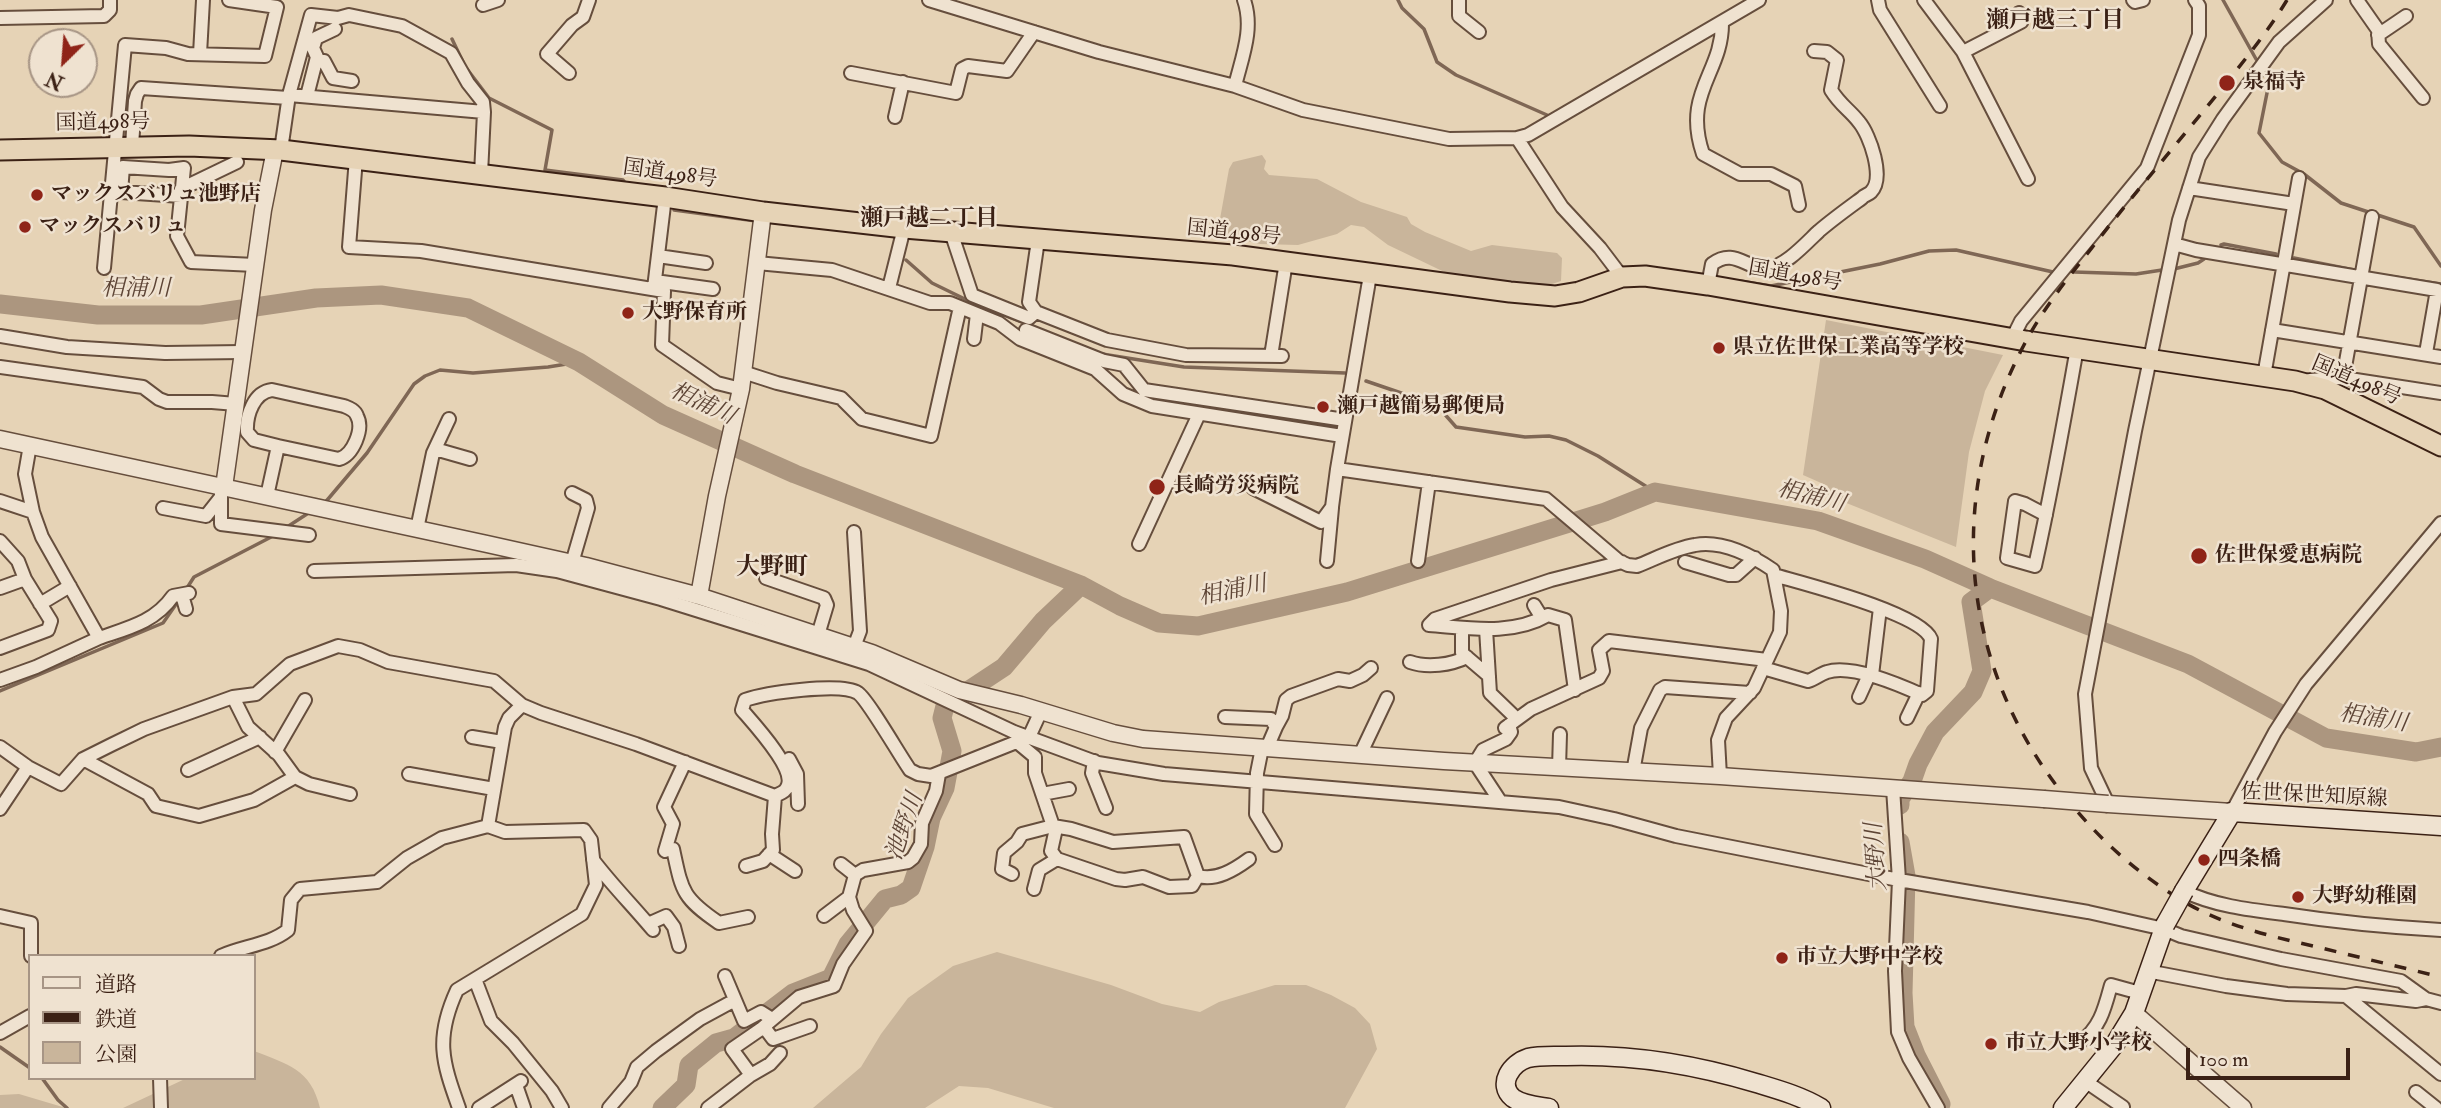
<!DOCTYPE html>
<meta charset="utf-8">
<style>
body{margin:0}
#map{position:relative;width:2441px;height:1108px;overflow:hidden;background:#e6d3b6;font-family:"IM FELL Double Pica","Noto Serif JP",serif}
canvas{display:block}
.legend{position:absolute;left:28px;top:954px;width:228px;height:126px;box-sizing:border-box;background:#efe2d0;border:2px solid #a79585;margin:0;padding:9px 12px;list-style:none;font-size:21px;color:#3b2115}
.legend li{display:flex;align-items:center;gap:14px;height:35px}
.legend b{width:35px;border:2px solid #a79585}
.north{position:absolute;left:28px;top:28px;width:70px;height:70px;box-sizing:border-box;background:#efe2d0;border:2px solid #a79585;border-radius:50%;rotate:205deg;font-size:19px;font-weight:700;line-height:28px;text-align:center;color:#3b2115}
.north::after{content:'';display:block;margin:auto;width:24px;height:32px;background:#8f2418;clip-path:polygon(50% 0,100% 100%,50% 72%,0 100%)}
.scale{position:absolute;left:2186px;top:1048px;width:164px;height:32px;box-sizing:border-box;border:4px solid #3b2115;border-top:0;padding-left:9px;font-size:21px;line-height:24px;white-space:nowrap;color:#3b2115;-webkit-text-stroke:5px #efe2d0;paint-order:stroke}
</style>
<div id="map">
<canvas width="2441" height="1108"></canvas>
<ul class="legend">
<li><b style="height:9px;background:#efe2d0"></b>道路</li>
<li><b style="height:9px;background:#3b2115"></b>鉄道</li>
<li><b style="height:19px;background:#c9b59b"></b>公園</li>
</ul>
<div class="north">N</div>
<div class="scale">100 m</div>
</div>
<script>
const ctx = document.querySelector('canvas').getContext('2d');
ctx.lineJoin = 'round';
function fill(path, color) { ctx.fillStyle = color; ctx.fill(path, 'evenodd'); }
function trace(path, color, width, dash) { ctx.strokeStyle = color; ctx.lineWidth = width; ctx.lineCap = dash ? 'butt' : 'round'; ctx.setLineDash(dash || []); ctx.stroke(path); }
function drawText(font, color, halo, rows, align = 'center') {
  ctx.font = font + ' "IM FELL Double Pica","Noto Serif JP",serif'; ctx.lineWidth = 5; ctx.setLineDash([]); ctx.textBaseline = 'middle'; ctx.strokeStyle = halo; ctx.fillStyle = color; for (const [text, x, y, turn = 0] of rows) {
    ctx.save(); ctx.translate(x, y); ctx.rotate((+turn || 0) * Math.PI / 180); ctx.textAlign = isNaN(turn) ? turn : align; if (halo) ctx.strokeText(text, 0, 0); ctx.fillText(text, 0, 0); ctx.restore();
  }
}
fill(new Path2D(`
 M1262 155 1266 161 1264 169 1269 175 1317 179 1361 202 1407 217 1411 224 1425 232 1471 251 1492 245 1557 253 1562 258 1561 281 1546 286 1461 280 1388 245 1364 227 1351 225 1337 234 1298 245 1260 244 1223 236 1218 230 1229 169 1233 162Z
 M1826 320 2003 355 1985 391 1969 452 1956 547 1824 494 1828 486 1803 475Z
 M997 952 1111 985 1162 1004 1200 1012 1219 1002 1275 985H1306L1331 995 1355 1008 1370 1024 1377 1049 1345 1108H1054L988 1088 959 1086 925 1108H813L861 1067 881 1034 908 998 953 966Z
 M254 1051C287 1064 311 1069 320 1108H123L187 1078H254Z
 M19 1094 66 1108H0V1095Z`), '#c9b59b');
trace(new Path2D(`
 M1398 0 1402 8 1424 29 1437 62 1456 75 1547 115
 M2223 0 2256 59 2271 73 2259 133 2282 162 2304 174 2341 203 2414 227 2441 266
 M452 39 463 62
 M467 69 489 98 552 130 545 170 623 180 626 184
 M674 208V210L756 221
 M2221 245 2224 244 2276 254
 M2294 258 2354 270
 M906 260 932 283 973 303 1030 325
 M2174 269 2198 263 2204 259
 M2074 272 2136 274 2162 270
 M2388 276 2441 284
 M1740 281 1771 286 1880 264 1929 251 1956 250 2053 272
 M1102 354 1184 367 1345 373
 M1366 381 1410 396 1441 410 1456 427 1525 437 1549 436 1566 440 1598 456 1655 492
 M323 505 367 453 414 384 425 376 440 370 473 373 548 367 579 362
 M284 529 310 512
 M185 591 194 577 275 535
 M0 691 163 623 179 600
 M0 1047 30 1068
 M42 1078 58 1100 67 1108`), '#7f6755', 3.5);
trace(new Path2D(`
 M0 304 98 315H201L316 298 381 295 468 308 579 362 663 415 795 474 1081 585 1120 606 1159 623 1198 626 1347 592 1605 512 1655 492 1818 521 1925 559 1990 588 2188 664 2326 738 2416 752 2441 747
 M1900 805V799L1912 781 1918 764 1935 732 1973 692 1982 671 1971 602 1990 588
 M1900 842 1906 876 1903 993 1905 1027 1916 1055 1941 1104
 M662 1108 686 1085 689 1065 716 1043 734 1038 793 993 831 978 848 944 885 899 901 895 911 888 925 847 931 818 945 788 952 751 942 718 945 706 1004 667 1043 621 1081 585`), '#ac967f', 19);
const minor = new Path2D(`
 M929 0 1099 52 1235 86 1303 110 1449 139 1517 138 1528 135 1759 0
 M1459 0V16L1479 32
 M1878 0 1880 10 1940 106
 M1924 0 1963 52 2028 179
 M2133 0 2135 2 2143 0
 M2357 0 2378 30 2379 44 2423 98
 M483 5 498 0
 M0 18 104 16 110 10V0
 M1722 22C1723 73 1682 92 1703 154L1740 174H1771L1795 186 1799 205
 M2378 35 2406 16
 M1963 52 2021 22 2019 13
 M200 54 203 0
 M316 62 324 61 333 78 352 81
 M569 73 547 54 572 25 583 17 589 0
 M851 73 956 93 962 69 968 66 1007 71 1034 32
 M1235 86C1242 57 1254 29 1244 0
 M289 95 484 112 481 174
 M307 96 317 57 313 48 316 38 335 29
 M895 117 903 82
 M1517 138 1562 207 1600 248 1622 277
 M132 146 135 101 137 94 141 88 288 98
 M281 150 289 95 311 15 338 18 349 15 402 26 451 53 468 83 483 102 484 112
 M356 158 349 247 421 251 664 291 662 345 717 383 741 389
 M2189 188 2294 204
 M181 189 237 162
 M181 196 121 192 123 167 169 170 184 168 177 236 191 262 255 265
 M951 232 972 295 1029 318 1036 312
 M1038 240 1029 302 1036 312 1107 340 1186 355 1282 356
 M2174 244 2196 250 2437 290 2426 353
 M658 256 706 263
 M757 263 832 270 930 303H950L999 323 1020 339 1095 369 1123 394 1152 406 1342 436
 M104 268 125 45 166 48 188 54 265 56 277 7 229 0
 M655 281 713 289
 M1708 285 1712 264C1735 247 1746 270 1768 268 1785 267 1807 242 1819 231 1833 219 1847 209 1862 198 1864 195 1868 195 1871 192 1885 178 1870 135 1859 122 1849 109 1841 106 1831 90L1837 60 1827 52 1814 51
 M654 288 665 197
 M889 288 904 228
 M1026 330 1104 361 1124 365 1144 390 1345 420
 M2272 330 2441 357
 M0 336 67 347 165 353 243 352
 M974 339 977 314
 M2012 339 2021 321 2147 168 2199 35V6L2195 0
 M1271 356 1286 262
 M0 367 143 387 159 399 167 402H212L236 404
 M743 372 777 383 841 398 862 419 931 436 960 307
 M2264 376 2299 178
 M2343 378 2372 217
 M2310 380 2343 378 2441 393
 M435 449 470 459
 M1337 469 1546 499 1619 561 1628 565 1637 566C1655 559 1675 548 1695 545 1722 540 1751 555 1773 570L1781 611 1780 632 1754 688 1726 718 1718 740 1720 776
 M221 486V524L309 535
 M1253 488 1321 522 1332 507 1337 469 1370 275
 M572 493 586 500 588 508 572 563
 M267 496 278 446 339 459C353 455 364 429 357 416 355 410 349 408 344 406L272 390C254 392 246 415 247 432L254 440 278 446
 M0 501 33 512
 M163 508 206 516 221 497
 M2046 515 2025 504 2015 501 2007 558 2035 566C2051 494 2064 422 2077 348
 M417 529 433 453 449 419
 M0 541 18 561 25 579
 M1139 544 1199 414
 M1327 561 1332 508
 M1418 561 1429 482
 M1685 562 1729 575H1736L1755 558
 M314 571 516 565 557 571 661 599 869 664 1014 732 1098 763 1164 774 1559 807 1614 819 1676 836 1899 880 2088 912 2164 929 2181 936 2281 959 2401 981 2426 999 2441 1003
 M766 578 824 598 827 605 818 635
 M0 588 25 579 51 621 48 630 0 648
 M182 595 186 609
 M40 604 70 586
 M1534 605 1542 618
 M1462 628V653L1489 676
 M1486 629 1490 693 1517 719
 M99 638C128 628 155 622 173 596L189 593
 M854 647 860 631 854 532
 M1410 662C1427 668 1451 665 1467 657
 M1763 668 1808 681C1815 679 1820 674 1827 672 1851 664 1900 685 1922 695L1927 691 1931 639C1921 613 1805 584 1774 575
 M1872 675 1880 608
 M0 680 36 667 99 638 42 537 33 512 25 474 30 445
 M1575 690 1565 620 1548 615C1512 636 1469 628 1429 625L1435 619 1551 580 1622 562
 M1859 697 1869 675
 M1225 717 1271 719 1276 727 1267 748
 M1907 718 1919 693
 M1276 727 1282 716 1286 700 1291 696 1338 679 1350 681 1363 675 1371 668
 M1505 728 1531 709 1599 678 1603 671 1599 650 1609 641 1767 660
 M472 737 502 742
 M0 747 28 767 61 784 83 759 111 745 144 729 233 697 256 694 290 664 338 646 360 650 388 662 494 681 522 705 541 713 636 744 775 796C781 793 786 792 788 785 794 767 754 724 742 710L745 700C765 693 841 682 858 693 868 700 900 756 910 770L918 774 931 776 1029 737 1041 711
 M1262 748 1257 773 1256 814 1275 845
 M275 752 305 700
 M1360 755 1387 698
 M83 759 148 794 156 806 199 816 254 800 295 777 279 755 248 727 233 697
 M789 759 797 774 798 804
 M1094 761 1092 773 1106 808
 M1559 768 1560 734
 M188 770 260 737
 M1633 772 1641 728 1660 690 1665 687 1750 693
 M409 774 494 789
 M295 777 309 784 350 794
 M1893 788 1899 880 1895 971 1898 1032 1909 1058 1938 1108
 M1042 794 1069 789
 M1500 801 1475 763 1483 750 1506 739 1511 732 1509 725
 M2108 804 2091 768 2085 694 2135 431 2179 220 2199 157 2223 119 2279 42 2326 0
 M0 809 28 767
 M2232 812 2275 732 2306 684 2441 523
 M488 826 505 727 509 718 522 705
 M666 849H673C682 891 682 898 719 923L748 917
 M665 851 673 824 664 807 685 762
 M769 854 795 871
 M593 860C612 885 633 906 653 930
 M841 864 855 875
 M746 866 763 861 773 850 772 834 775 796
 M1012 874 1002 869 1004 853 1017 842 1022 834 1053 826 1055 833 1051 851 1057 859 1116 879 1125 880 1143 877 1169 887 1192 886 1198 876 1184 837 1113 842 1071 829 1053 826 1035 773V757L1017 742
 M1198 876C1216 881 1234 870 1249 859
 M1034 889 1039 870 1057 859
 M2184 891C2214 906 2251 910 2284 914 2336 922 2388 927 2441 930
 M0 916 31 923V956
 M824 916 849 897 855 875 863 870 908 862 913 858 921 844 922 823 936 791 939 774
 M648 924 666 916 674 927 679 946
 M221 956C243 946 269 945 288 930L291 900 300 889 377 882 407 858 442 838 488 826 505 832 584 830 591 840 596 885 582 914 457 990C435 1038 442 1061 459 1108
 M2147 971 2226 986 2287 994 2346 996 2441 1074
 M725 976 744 1021 761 1012 772 1019
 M475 979 491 1021 513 1043 552 1091 562 1108
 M2346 996 2356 994 2416 1001 2426 999
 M764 1027 773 1039 810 1026
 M0 1033 30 1016
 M2080 1042C2100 1029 2105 1007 2111 985L2140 993
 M780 1053 770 1064 751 1075 732 1049 761 1029 799 997 834 986 843 964 866 931 853 910 849 897
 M160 1078 161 1108
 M2085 1081 2123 1107
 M516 1085 524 1108
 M2416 1092 2436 1108
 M479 1108 521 1081
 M609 1108 631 1082 637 1067 656 1051 700 1019 735 1000
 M708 1108 751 1075`);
const tertiary = new Path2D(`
 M0 439 487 544 586 566 699 596 872 653 959 690 1021 705 1113 733 1143 739 1444 761 1720 776 2044 799
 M224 487 263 210 275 150
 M699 596 717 496 741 389 763 212
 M2108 804 2232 812
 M2134 1013 2243 1108`);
const secondary = new Path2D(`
 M2184 891 2232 812 2441 826
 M1549 1108C1537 1106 1523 1105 1513 1098 1496 1084 1512 1063 1528 1058 1540 1055 1554 1056 1566 1056 1632 1054 1693 1064 1756 1083 1779 1090 1801 1096 1821 1108
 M2063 1108 2115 1044 2134 1013 2165 925`);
const trunk = new Path2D(`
 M0 150 189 146 281 150 665 197 763 212 904 228 1233 255 1510 292 1555 296 1579 292 1622 277 1645 276 1708 285 2026 341 2295 381 2325 389 2441 446`);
trace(minor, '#664e3d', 16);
trace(tertiary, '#664e3d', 19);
trace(secondary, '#3b2115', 21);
trace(trunk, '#3b2115', 23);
trace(minor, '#efe2d0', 12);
trace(tertiary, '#efe2d0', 16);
trace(secondary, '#efe2d0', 18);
trace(trunk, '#e6d3b6', 19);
trace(new Path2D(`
 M2287 0C2267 33 2243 62 2219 92 2176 145 2132 196 2091 249 2067 279 2043 309 2025 343 1943 497 1959 670 2071 804 2105 845 2142 877 2188 904 2236 931 2290 940 2342 953 2375 961 2408 969 2441 977`), '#3b2115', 3.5, [12, 12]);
const tertiaryBridge = new Path2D(`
 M2044 799 2108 804`);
const secondaryBridge = new Path2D(`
 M2165 925 2184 891`);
trace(tertiaryBridge, '#664e3d', 19, []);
trace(secondaryBridge, '#3b2115', 21, []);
trace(tertiaryBridge, '#efe2d0', 16);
trace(secondaryBridge, '#efe2d0', 18);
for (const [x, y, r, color] of [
 [2227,83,9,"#8f2418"],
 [37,195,7,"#8f2418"],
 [25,227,7,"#8f2418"],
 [628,313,7,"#8f2418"],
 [1719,348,7,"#8f2418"],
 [1323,407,7,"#8f2418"],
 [1157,487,9,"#8f2418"],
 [2199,556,9,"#8f2418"],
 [2204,860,7,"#8f2418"],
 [2298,897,7,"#8f2418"],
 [1782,958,7,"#8f2418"],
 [1991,1044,7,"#8f2418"]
]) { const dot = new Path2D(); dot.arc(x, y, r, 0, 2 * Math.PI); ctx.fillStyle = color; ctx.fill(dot); trace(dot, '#efe2d0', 2.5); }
drawText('bold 21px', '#3b2115', '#efe2d0', [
 ["泉福寺",2243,83],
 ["マックスバリュ池野店",51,195],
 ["マックスバリュ",39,227],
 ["大野保育所",642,313],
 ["県立佐世保工業高等学校",1733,348],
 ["瀬戸越簡易郵便局",1337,407],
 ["長崎労災病院",1173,487],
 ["佐世保愛恵病院",2215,556],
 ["四条橋",2218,860],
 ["大野幼稚園",2312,897],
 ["市立大野中学校",1796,958],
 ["市立大野小学校",2005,1044]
], 'left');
drawText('21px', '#3b2115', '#efe2d0', [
 ["国道498号",103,124,-1],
 ["国道498号",670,175,8],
 ["国道498号",1234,234,6],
 ["国道498号",1795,277,10],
 ["国道498号",2356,382,23],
 ["佐世保世知原線",2314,797,3]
]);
drawText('bold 23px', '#3b2115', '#efe2d0', [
 ["瀬戸越三丁目",2055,22],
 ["瀬戸越二丁目",929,220]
]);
drawText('italic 23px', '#5d4435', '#efe2d0', [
 ["相浦川",136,290],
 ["相浦川",702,405,25],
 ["相浦川",1811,498,14],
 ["相浦川",1233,592,-12],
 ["相浦川",2373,720,9],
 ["池野川",906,827,-71],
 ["大野川",1878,857,-94]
]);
drawText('bold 24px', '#3b2115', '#efe2d0', [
 ["大野町",772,569]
]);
</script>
